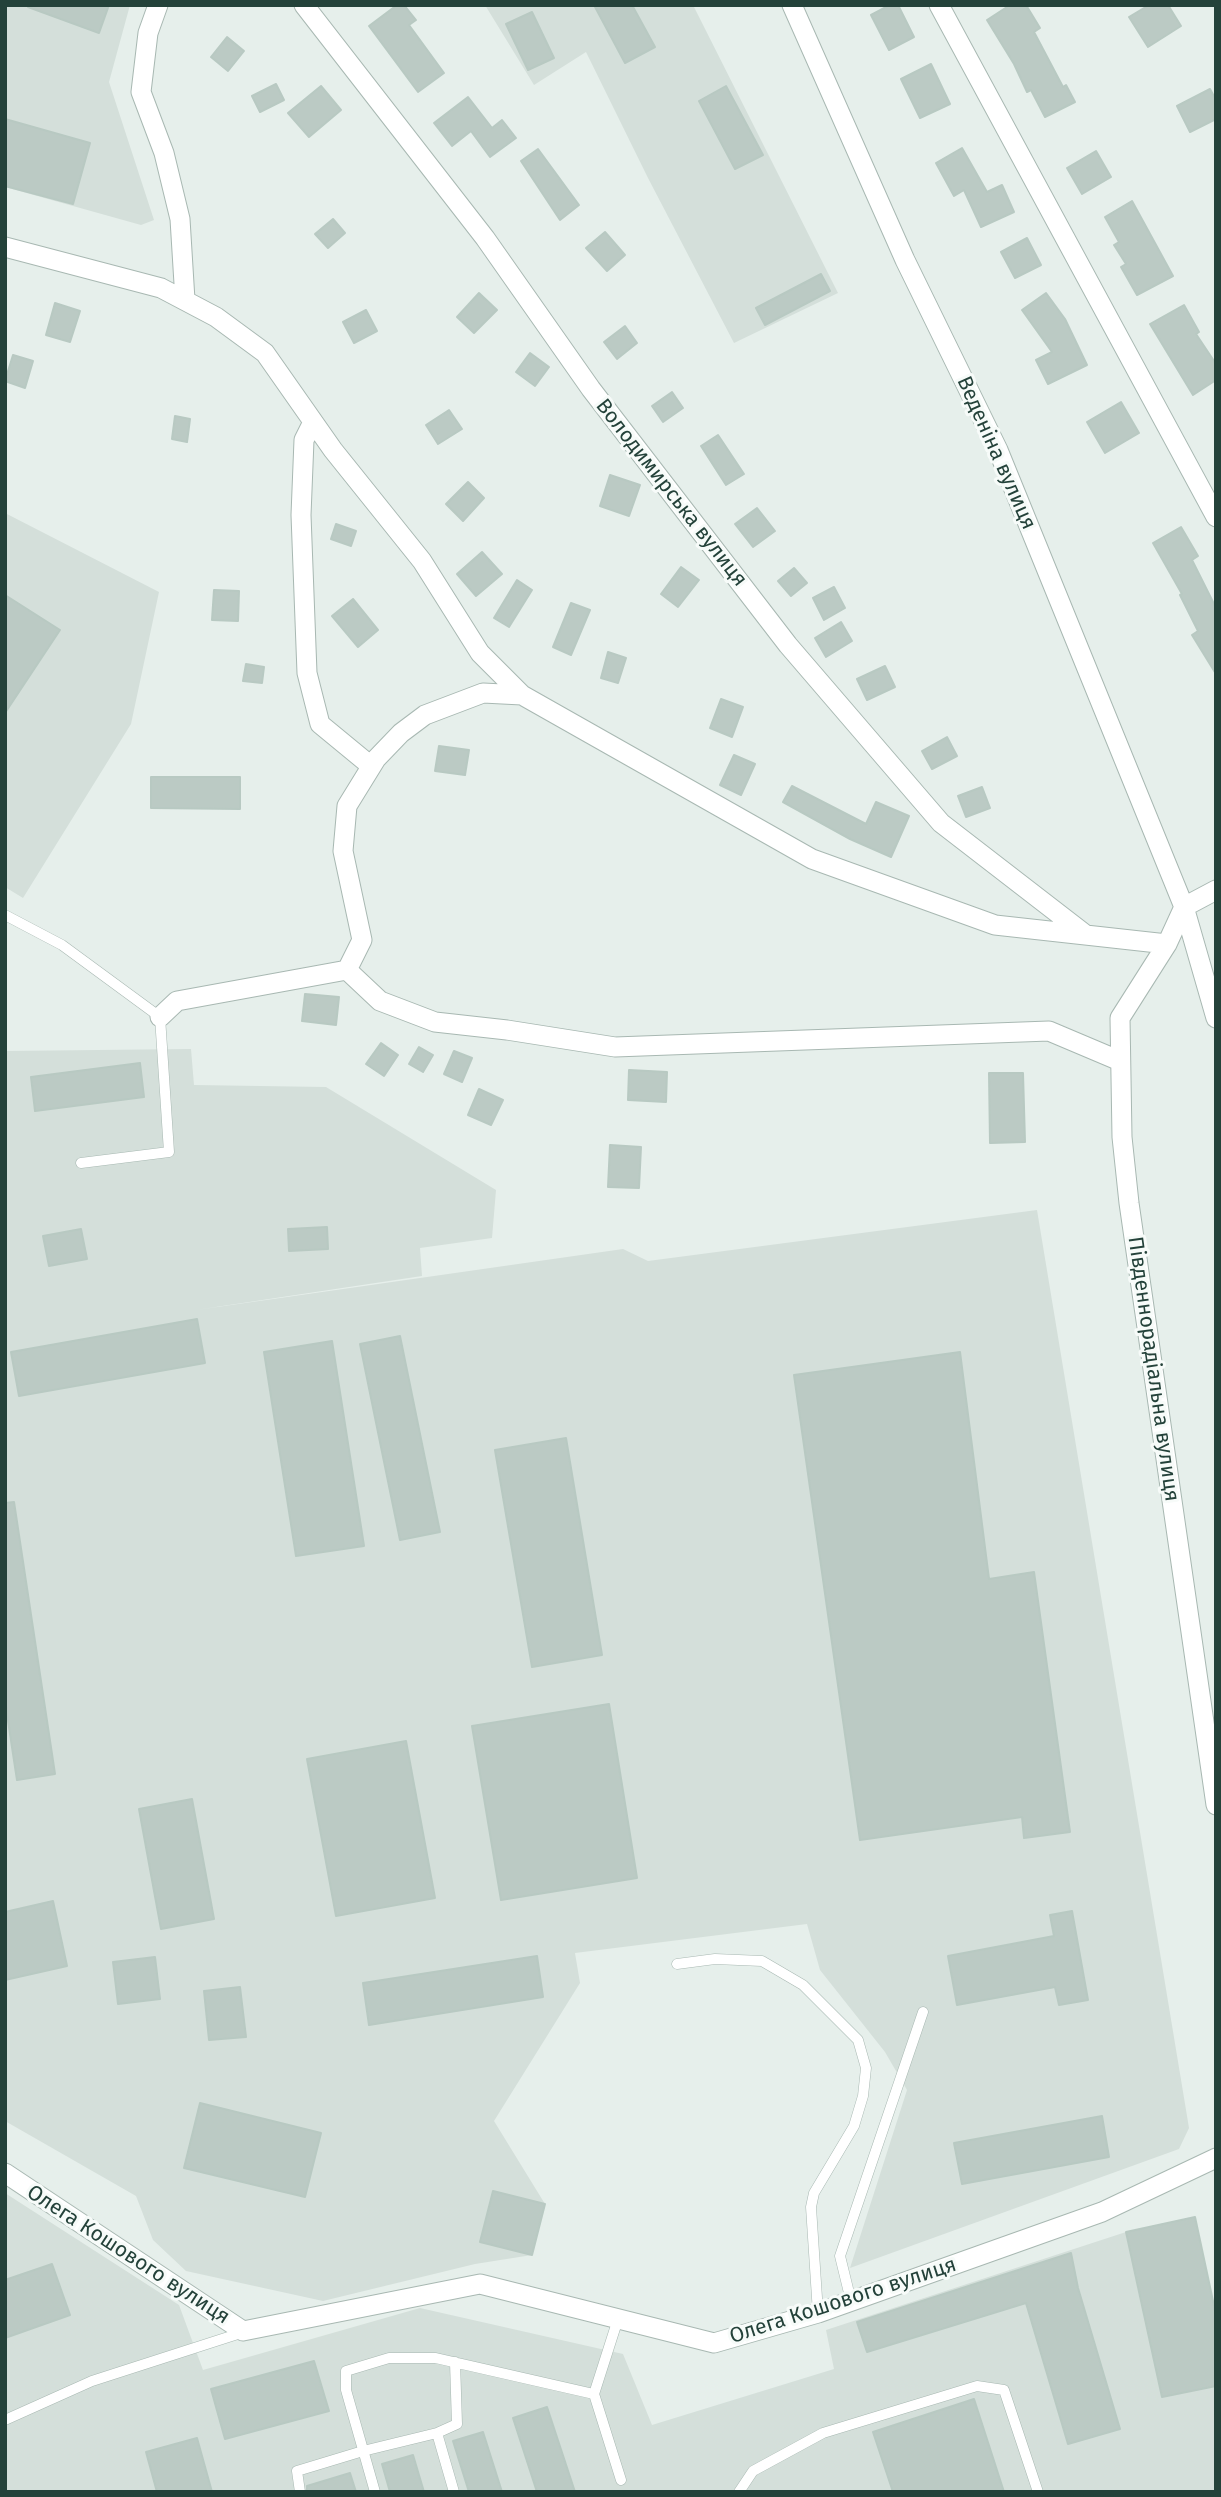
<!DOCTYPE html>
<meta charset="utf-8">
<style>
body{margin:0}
#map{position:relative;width:1221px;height:2497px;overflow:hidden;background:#e6efeb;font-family:"Fira Sans",sans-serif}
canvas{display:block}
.frame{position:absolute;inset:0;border:7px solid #24423a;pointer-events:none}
</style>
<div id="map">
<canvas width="1221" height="2497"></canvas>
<div class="frame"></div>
</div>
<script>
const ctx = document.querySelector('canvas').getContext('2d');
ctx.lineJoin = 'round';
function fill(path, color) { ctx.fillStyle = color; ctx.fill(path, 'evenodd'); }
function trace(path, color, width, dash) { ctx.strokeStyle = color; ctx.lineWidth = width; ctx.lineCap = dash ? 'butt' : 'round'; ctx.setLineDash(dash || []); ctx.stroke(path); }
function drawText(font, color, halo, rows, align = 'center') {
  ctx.font = font + ' "Fira Sans",sans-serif'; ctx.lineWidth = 6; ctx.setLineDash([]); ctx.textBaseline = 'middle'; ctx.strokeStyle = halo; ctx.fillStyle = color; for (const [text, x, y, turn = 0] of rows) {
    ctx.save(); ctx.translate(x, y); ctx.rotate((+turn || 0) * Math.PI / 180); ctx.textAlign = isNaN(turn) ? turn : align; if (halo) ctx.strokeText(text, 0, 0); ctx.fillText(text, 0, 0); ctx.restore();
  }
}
fill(new Path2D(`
 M5 5H130L109 82 154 220 141 225 5 187Z
 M485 5H693L838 293 734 343 648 178 586 52 534 85Z
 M5 513 159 592 131 724 23 898 5 887Z
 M191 1049 194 1085 326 1087 496 1190 492 1238 420 1248 422 1276 196 1310 623 1249 648 1261 1037 1210 1189 2128 1179 2149 850 2268 907 2090 885 2052 820 1970 807 1924 575 1953 580 1983 494 2121 545 2204 532 2255 475 2264 323 2301 186 2271 153 2240 136 2196 5 2121V1051Z
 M5 2193 179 2305 203 2370 420 2308 623 2354 652 2425 834 2369 826 2330 1126 2232 1195 2217 1216 2314V2492H5Z`), '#d4dfda');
const building = new Path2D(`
 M28 5H109L99 33 28 7Z
 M397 5H404L416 20 409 25 444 73 418 92 369 26Z
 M594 5H632L655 47 625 63Z
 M890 5H898L914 37 889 50 871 15Z
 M1010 5H1026L1040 28 1034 32 1063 87 1066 85 1075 102 1045 117 1031 90 1027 92 1014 64 987 20Z
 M1149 5H1168L1181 26 1148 47 1129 17Z
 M532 12 554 58 528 70 506 24Z
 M227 37 244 51 228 71 211 57Z
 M931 64 950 104 920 118 901 79Z
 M276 84 284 100 260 112 252 96Z
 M321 86 341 110 309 137 288 113Z
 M726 86 763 155 735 169 699 101Z
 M1210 89 1216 100V119L1190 132 1177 106Z
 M468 97 492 128 502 120 516 138 490 157 471 131 452 146 434 123Z
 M5 119 90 143 73 204 5 186Z
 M962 148 987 192 1002 185 1014 212 981 227 964 190 954 196 936 163Z
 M538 149 579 205 560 220 521 161Z
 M1096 151 1111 177 1082 194 1067 168Z
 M1132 201 1173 276 1137 295 1121 267 1126 264 1114 245 1119 242 1105 217Z
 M333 219 345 233 328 248 315 234Z
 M605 232 625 255 607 271 586 248Z
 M1027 238 1041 265 1015 278 1001 252Z
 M821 274 830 291 765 325 756 308Z
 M479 293 497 310 474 333 457 317Z
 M1046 293 1065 319 1087 365 1048 384 1036 360 1052 352 1022 310Z
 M55 303 80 311 70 342 46 335Z
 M1184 305 1199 332 1196 334 1216 364V380L1193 395 1150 324Z
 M366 310 377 331 354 343 343 322Z
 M625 326 637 343 617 359 604 342Z
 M530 353 549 367 535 386 516 372Z
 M13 355 33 361 25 388 5 381Z
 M672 392 683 408 663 422 652 406Z
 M1121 402 1139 433 1105 453 1087 422Z
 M449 410 462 429 438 444 426 425Z
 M175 416 190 419 187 442 172 439Z
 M718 435 744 474 726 485 701 446Z
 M610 475 640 485 629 516 600 506Z
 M468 482 484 498 463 521 446 504Z
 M757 508 775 531 753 547 735 524Z
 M336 524 356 531 351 546 331 539Z
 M1181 527 1198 556 1192 560 1216 608V674L1192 635 1198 631 1180 595 1182 594 1153 543Z
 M482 552 502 574 476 596 457 574Z
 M681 567 699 580 678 607 661 594Z
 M794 568 807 583 791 596 778 581Z
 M517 580 532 590 509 627 494 618Z
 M834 587 845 608 824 620 813 598Z
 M214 590 239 591 238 621 212 620Z
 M5 595 60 630 5 713Z
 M353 599 378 630 358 647 332 616Z
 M571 603 590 610 571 655 553 647Z
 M841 622 852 641 826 657 815 638Z
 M608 652 626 658 618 683 601 678Z
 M246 664 264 667 262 683 243 681Z
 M885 666 895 687 867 700 857 679Z
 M721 699 743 707 732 737 710 728Z
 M947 737 957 756 932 769 922 751Z
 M439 746 469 750 465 775 435 771Z
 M734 755 755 764 741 795 720 785Z
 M151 777H240V809L151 808Z
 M792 786 866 824 876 802 909 816 891 857 850 839 783 802Z
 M982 787 990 808 966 817 958 796Z
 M305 994 339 997 336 1025 302 1021Z
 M381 1043 398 1055 384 1076 366 1064Z
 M419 1047 433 1055 423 1072 409 1064Z
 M454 1051 472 1058 462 1082 444 1074Z
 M140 1063 144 1097 35 1111 31 1077Z
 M629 1070 667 1072 666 1102 628 1100Z
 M989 1073H1023L1025 1142 990 1143Z
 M479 1089 503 1100 491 1125 468 1115Z
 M610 1145 641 1147 639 1188 608 1187Z
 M327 1227 328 1249 289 1251 288 1229Z
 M81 1229 87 1259 49 1266 43 1236Z
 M197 1319 205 1363 19 1396 11 1352Z
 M400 1336 440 1532 400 1540 360 1344Z
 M332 1341 364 1546 296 1556 264 1352Z
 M960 1352 989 1579 1034 1572 1070 1832 1024 1838 1022 1817 860 1840 794 1375Z
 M566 1438 602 1655 532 1667 495 1450Z
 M14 1502 55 1774 17 1780 5 1701V1503Z
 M609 1704 637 1878 501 1900 472 1726Z
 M406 1741 435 1898 336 1916 307 1759Z
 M192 1799 214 1919 161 1929 139 1809Z
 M53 1901 67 1966 5 1980V1912Z
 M1072 1911 1088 2000 1059 2005 1055 1987 957 2005 948 1956 1054 1936 1050 1915Z
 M537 1956 543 1997 369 2025 363 1983Z
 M155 1957 160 1999 118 2004 113 1962Z
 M240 1987 246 2037 209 2040 204 1991Z
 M200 2103 321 2133 305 2197 184 2168Z
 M1102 2116 1109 2157 962 2184 954 2143Z
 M493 2191 545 2204 532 2255 480 2242Z
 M1195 2217 1216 2315V2386L1162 2397 1126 2232Z
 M1071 2253 1078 2288 1120 2429 1068 2444 1026 2303 867 2352 857 2322Z
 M52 2264 70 2315 5 2338V2280Z
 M314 2361 329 2411 225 2439 211 2389Z
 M974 2399 1004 2492H893L873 2432Z
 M547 2407 575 2492H537L513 2418Z
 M483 2432 502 2492H469L453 2441Z
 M197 2438 212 2492H157L146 2452Z
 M413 2455 424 2492H390L382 2464Z
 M350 2473 356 2492H307V2486Z`);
fill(building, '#bbcac4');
trace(building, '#b8c9c2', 2);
const service = new Path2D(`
 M5 915 62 945 160 1017 169 1152 81 1163
 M677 1964 715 1959 762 1961 803 1985 858 2040 866 2068 863 2096 854 2126 814 2193 811 2207 818 2313
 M851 2301 840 2256 923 2012
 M618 2319 594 2394 621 2480
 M5 2420 92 2381 244 2332
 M437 2433 454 2492
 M300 2492 297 2471 363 2451 437 2433 457 2424 455 2362
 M375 2492 346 2390V2371L389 2358H436L594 2394
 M739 2492 753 2471 823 2433 977 2386 1004 2390 1038 2492`);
const minor = new Path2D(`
 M158 5 148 33 141 92 164 153 180 219 185 300
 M304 5 485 238 591 389 788 645 941 823 1086 935
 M792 5 905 260 998 450 1184 907 1216 1018
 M939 5 1216 517
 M5 247 161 288 216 317 265 353 333 450 422 561 480 653 522 695 812 859 995 925 1167 944
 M313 422 304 440 301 515 307 673 320 724 371 766
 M522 695 483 693 425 715 401 733 376 759 347 806 343 851 362 940 347 970 380 1001 435 1022 507 1030 615 1047 1049 1031 1120 1061
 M1216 890 1184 907 1167 944 1120 1018 1122 1137 1129 1203 1216 1805
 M160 1017 177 1001 347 970
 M5 2173 243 2331 480 2284 714 2343 818 2313 1102 2212 1216 2158`);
trace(service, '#a8b8b2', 11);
trace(minor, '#a8b8b2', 21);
trace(service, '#fff', 10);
trace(minor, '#fff', 19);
drawText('21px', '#24423a', '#f7fbf9', [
 ["Веденіна вулиця",996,453,66],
 ["Володимирська вулиця",671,493,52],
 ["Південнорадіальна вулиця",1153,1369,82],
 ["Олега Кошового вулиця",128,2255,33],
 ["Олега Кошового вулиця",843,2301,-18]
]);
</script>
